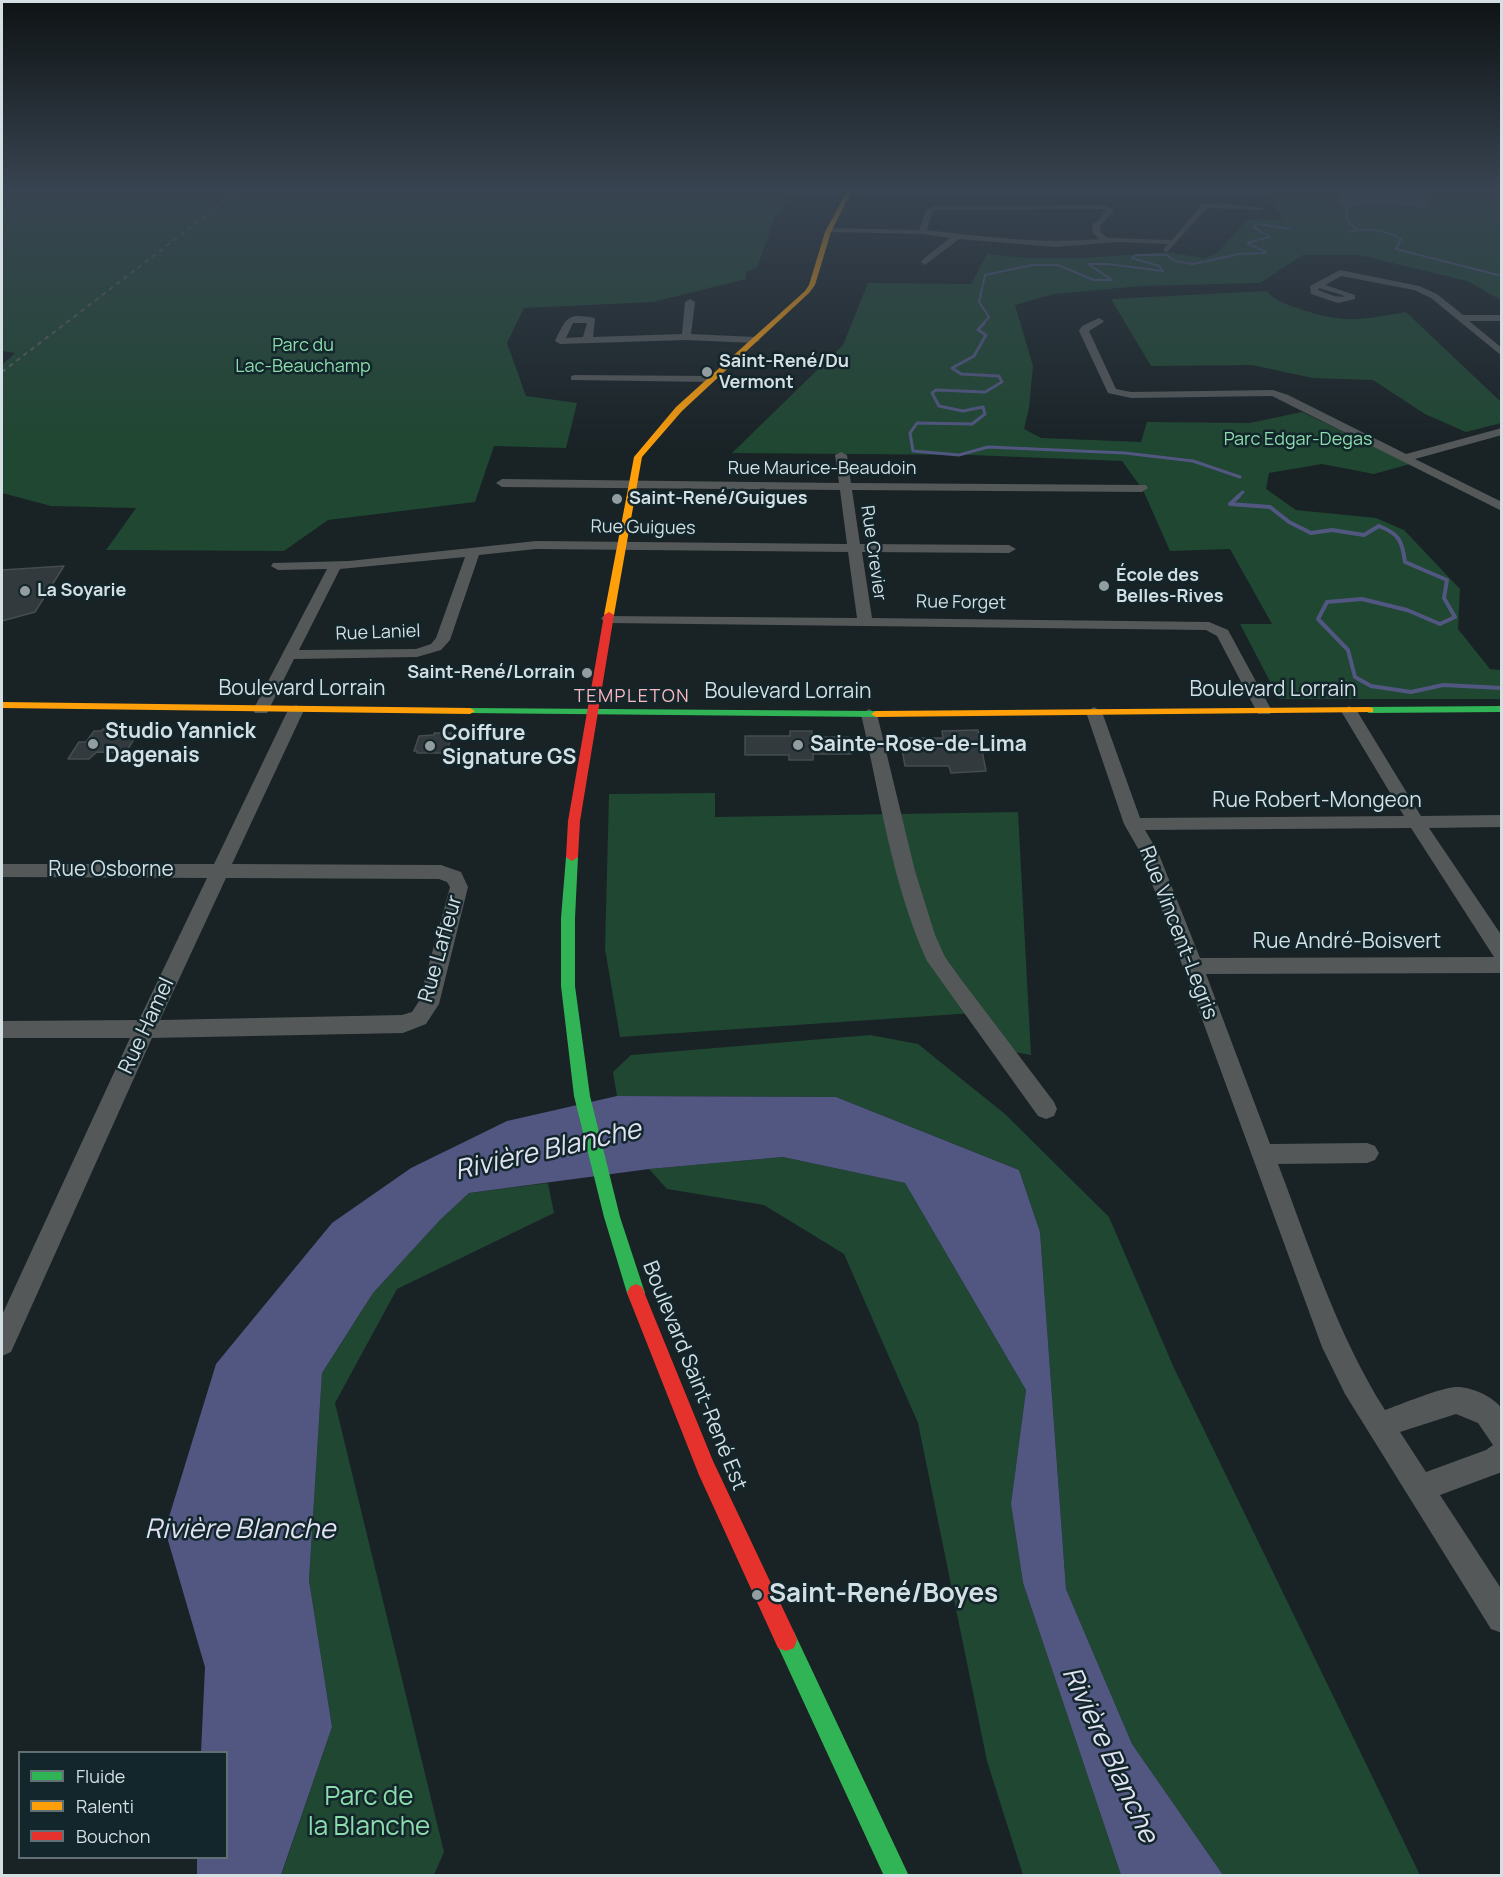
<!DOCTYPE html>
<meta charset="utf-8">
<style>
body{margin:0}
#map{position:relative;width:1503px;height:1877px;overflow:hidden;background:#192225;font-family:Manrope,sans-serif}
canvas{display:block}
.frame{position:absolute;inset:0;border:3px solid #d4dfe3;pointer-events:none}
.legend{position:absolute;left:18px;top:1751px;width:210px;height:108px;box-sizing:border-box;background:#13262b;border:2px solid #607075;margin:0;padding:8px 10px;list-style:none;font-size:18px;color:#d4dfe3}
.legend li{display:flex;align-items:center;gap:12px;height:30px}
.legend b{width:30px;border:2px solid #607075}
</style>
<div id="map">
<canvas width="1503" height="1877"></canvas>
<div class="frame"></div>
<ul class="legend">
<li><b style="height:8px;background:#30b455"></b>Fluide</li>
<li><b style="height:8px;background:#ff9f0a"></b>Ralenti</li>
<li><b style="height:8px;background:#e5322d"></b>Bouchon</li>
</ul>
</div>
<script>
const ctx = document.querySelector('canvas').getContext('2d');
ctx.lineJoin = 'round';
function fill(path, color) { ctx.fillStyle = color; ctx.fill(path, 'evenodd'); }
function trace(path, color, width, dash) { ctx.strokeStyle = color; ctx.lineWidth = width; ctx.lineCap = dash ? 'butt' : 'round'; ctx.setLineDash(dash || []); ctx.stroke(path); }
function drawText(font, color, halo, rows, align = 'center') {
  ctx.font = font + ' Manrope,sans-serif'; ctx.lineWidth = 5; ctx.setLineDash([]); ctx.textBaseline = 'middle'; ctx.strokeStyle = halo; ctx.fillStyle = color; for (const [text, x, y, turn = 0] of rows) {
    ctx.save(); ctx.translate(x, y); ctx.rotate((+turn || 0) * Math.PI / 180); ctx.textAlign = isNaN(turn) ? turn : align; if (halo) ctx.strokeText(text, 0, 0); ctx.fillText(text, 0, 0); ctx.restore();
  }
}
fill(new Path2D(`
 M2 191H794L775 217 757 268 746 271V279L653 302 524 308 507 343 526 396 577 403 566 448 494 446 475 502 328 520 284 551 106 550 136 508 51 506 2 493V365L15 353 2 351Z
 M1264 191H1501V300L1467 281 1359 255H1303L1260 283 1141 286 1054 294 1015 305 1033 366 1029 408 1024 429 1041 438 1141 442 1147 422 1250 423 1302 412 1410 464 1374 474 1322 464 1269 473 1266 489 1296 510 1376 518 1404 530 1460 589 1458 629 1490 669 1501 670V699H1279L1240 624H1272L1230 549 1170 551 1143 490 1122 461 970 455 732 453 843 345 868 283 971 284 987 254 1028 258H1086L1165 252 1205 258 1217 253 1247 220 1282 219Z
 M1267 291C1276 302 1286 304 1300 309 1345 324 1360 320 1406 312L1501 402V423L1466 432 1425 414 1373 380 1313 378 1252 365 1151 366 1111 299Z
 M715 793V817L1018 812 1031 1055 1003 1050 974 1013 620 1037 605 949 609 794Z
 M870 1035 918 1044 1005 1114 1109 1217 1174 1368 1420 1875H1223L1132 1744 1066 1589 1040 1232 1019 1170 836 1097 617 1096 613 1072 631 1055Z
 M783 1157 905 1183 1026 1390 1011 1504 1023 1583 1121 1875H1023L987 1761 918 1423 844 1254 764 1205 667 1189 649 1169Z
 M548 1183 554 1213 397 1289 335 1403 444 1852 434 1875 281 1876 332 1727 309 1580 322 1373 373 1293 440 1220 469 1193Z`), '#1f4731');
fill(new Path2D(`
 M1338 191H1406L1427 200 1429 205 1424 207 1374 204 1347 207 1338 202Z
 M617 1096 836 1097 1019 1170 1040 1232 1066 1589 1132 1744 1223 1875H1121L1023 1583 1011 1504 1026 1390 905 1183 783 1157 649 1169 469 1193 440 1220 373 1293 322 1373 309 1580 332 1727 281 1875H197V1858H226V1752H201L205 1667 165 1530 216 1364 332 1223 411 1168 507 1121Z`), '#525782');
trace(new Path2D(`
 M1347 207V220L1356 229
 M1349 232C1367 227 1385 230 1401 239L1396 249 1502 276
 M982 325 989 317 979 302 985 275 1032 265H1058L1094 280H1112L1088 264H1107L1163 271 1159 266 1132 258 1136 255H1167L1175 261 1193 264 1239 254 1263 253 1266 252 1247 243 1270 237 1253 227 1258 224 1290 229`), '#525782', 2);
trace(new Path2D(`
 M984 323 978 330 986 335 974 356 952 368 961 374 999 376 1002 382 985 392 936 390 932 393 939 406 963 411 983 407 985 414 972 424 917 423 910 433 913 451 959 455 988 447 1125 453 1193 461 1240 477
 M1237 497 1243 492`), '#525782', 3);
trace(new Path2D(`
 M1239 496 1230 504 1270 507 1289 522 1311 533 1332 530 1364 535 1379 526C1399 534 1402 540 1405 562L1447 580 1444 598 1455 617 1440 624 1407 610 1362 599 1327 602 1318 619 1348 650 1355 677 1371 686 1411 692 1443 685 1502 688`), '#525782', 4);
const building = new Path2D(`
 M64 566 35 612 2 621V570Z
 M103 729H141L125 753 97 752 89 759H68L79 742H86L94 731H101Z
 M978 730 986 771 951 773 949 766H905L900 738H943L942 731Z
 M790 731H812V737H849L851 754H813V760H789V755H745V736H790Z
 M434 733H452L447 753H417V751H414L419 736 434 735Z`);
fill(building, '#333a3e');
trace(building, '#464c4f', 1.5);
fill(new Path2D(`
 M1220 203 1264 208 1260 210 1207 208 1167 252 1163 250 1168 244 1117 242 1055 247 959 239 925 265 921 262 922 260 950 238 922 234 830 232 826 230 830 228 919 230 926 210 935 206 1105 205 1114 211 1100 226 1101 232 1107 238 1172 240 1202 204ZM1103 209 1106 211 1092 226 1093 233 1099 239C1038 244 987 237 927 230L933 211 936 210Z
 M1340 270 1419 286 1437 294 1463 315H1502V321H1469L1502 348V356L1431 298 1414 290 1341 276 1325 285 1355 295V299L1338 303 1311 294 1310 286ZM1319 288 1342 295 1345 297 1334 296 1318 290Z
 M690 299 695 302 691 334 755 337 760 340 755 343 686 340 560 344 555 341C567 317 567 313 595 318L593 337 682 334 685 302ZM573 323H587L583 337 566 338Z
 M1099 318 1104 321 1102 323 1089 331 1116 389 1131 392 1273 390 1288 395 1406 454 1502 428V435L1415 459 1502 502V511L1272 396 1131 398 1108 393 1079 331 1082 326Z
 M575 375 710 376 715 379 710 382 571 380V376Z
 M841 452 847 455 851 483 1146 485 1148 488 1142 492 852 490 860 544 1009 545 1016 549 1009 553 862 552 872 618 1209 622 1228 630 1272 711 1270 714H1258L1217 636 1206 630 608 623 601 619 603 616 857 618 848 552 536 549 479 555 450 640 441 650 417 657 294 659 267 713H255L253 710 327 569 278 570 271 566 273 563 349 561 536 541 847 544 840 490 502 487 496 483 502 479 839 483 835 455ZM465 557 436 638 431 644 416 649 299 650 340 569Z
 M296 705 304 710 232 864 441 865 461 872 468 887 439 1004 426 1024 403 1033 152 1038 11 1352 2 1356V1315L130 1038H2V1021L139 1020 207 878 2 877V864H214L288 710ZM226 878 439 879 447 882 450 887 419 1001 412 1012 402 1015 160 1020Z
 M1349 706 1357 711 1421 816 1502 815V827L1429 828 1502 936V973L1206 974 1270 1144 1367 1143 1375 1146 1379 1153 1375 1160 1367 1163 1278 1164C1310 1248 1337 1334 1385 1410 1399 1405 1445 1386 1457 1387 1472 1387 1494 1397 1502 1409V1472L1440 1495 1502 1590V1633L1491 1629 1345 1394 1322 1347 1169 929 1140 852 1124 824 1086 712 1094 707 1102 712 1140 818 1404 816 1341 711ZM1411 828 1494 957 1200 958 1158 852 1145 830ZM1456 1414 1478 1423 1493 1445 1486 1450 1426 1472 1400 1432Z
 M869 709 877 714 915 871 935 935 945 957 960 978 1054 1102 1057 1109 1054 1116 1046 1119 1038 1116 927 961C892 884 880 796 861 714Z`), '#545859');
fill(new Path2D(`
 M1502 706V712L1369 713 1364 710 1369 707Z
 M470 708 876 711 881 714 876 717 466 713V709Z
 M572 853 578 857 575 918V986L590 1096 620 1217 645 1293 642 1299 636 1302 630 1299 627 1293 604 1217 574 1096 561 986V918L566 857Z
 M786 1629 794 1632 909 1876H884L775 1640 778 1632Z`), '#30b455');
fill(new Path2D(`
 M847 191H852L831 232 815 285 809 293 682 411 642 457 614 615 606 617 604 615 634 457 676 407 805 291 809 285 825 232Z
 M2 702 470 708 475 711 470 714 2 708Z
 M1369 707 1373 708V712L876 717 871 714 876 711Z`), '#ff9f0a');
fill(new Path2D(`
 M609 612 614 615 580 821 578 857 572 861 566 857 568 821 604 615Z
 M636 1284 642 1287 713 1461 794 1632 797 1640 794 1648 786 1651 778 1648 699 1475 627 1293 630 1287Z`), '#e5322d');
trace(new Path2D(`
 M2 372 238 191`), '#5a5f61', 2, [4.5, 4.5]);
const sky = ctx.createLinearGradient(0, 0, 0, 454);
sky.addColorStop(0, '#0e1314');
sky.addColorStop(0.42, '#384451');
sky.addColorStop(1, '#38445100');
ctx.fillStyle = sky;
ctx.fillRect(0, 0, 1503, 454);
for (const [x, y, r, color] of [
 [707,372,6,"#939da0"],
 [617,499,6,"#939da0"],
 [1104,586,6,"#939da0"],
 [25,591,6,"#939da0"],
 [587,673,6,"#939da0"],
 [93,744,6,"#939da0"],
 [798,745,6,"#939da0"],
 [430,746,6,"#939da0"],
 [757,1595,6,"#939da0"]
]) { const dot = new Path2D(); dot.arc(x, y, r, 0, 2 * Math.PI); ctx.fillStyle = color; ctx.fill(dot); trace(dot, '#13262b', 2); }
drawText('18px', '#8dddac', '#13262b', [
 ["Parc du",303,346],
 ["Lac-Beauchamp",303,367],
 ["Parc Edgar-Degas",1298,440]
]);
drawText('bold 18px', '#d4dfe3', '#13262b', [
 ["Saint-René/Du",719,362],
 ["Vermont",719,383],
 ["Saint-René/Guigues",629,499],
 ["École des",1116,576],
 ["Belles-Rives",1116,597],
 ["La Soyarie",37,591],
 ["Saint-René/Lorrain",575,673,"right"]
], 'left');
drawText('18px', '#d4dfe3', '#13262b', [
 ["Rue Maurice-Beaudoin",822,469],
 ["Rue Guigues",643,528,1],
 ["Rue Crevier",873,553,82],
 ["Rue Forget",961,603,1],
 ["Rue Laniel",378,633,-2]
]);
ctx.letterSpacing = '1.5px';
drawText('18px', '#fcb8bf', '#13262b', [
 ["TEMPLETON",632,697]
]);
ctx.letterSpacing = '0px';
drawText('21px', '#d4dfe3', '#13262b', [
 ["Boulevard Lorrain",302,689],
 ["Boulevard Lorrain",1273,690],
 ["Boulevard Lorrain",788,692],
 ["Rue Robert-Mongeon",1317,801],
 ["Rue Osborne",111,870],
 ["Rue Vincent-Legris",1178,933,69],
 ["Rue André-Boisvert",1347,942],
 ["Rue Lafleur",441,949,-74],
 ["Rue Hamel",147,1026,-65],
 ["Boulevard Saint-René Est",694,1376,68]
]);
drawText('bold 21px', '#d4dfe3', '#13262b', [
 ["Studio Yannick",105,732],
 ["Dagenais",105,756],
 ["Coiffure",442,734],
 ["Signature GS",442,758],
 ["Sainte-Rose-de-Lima",810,745]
], 'left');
drawText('bold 26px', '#d4dfe3', '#13262b', [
 ["Saint-René/Boyes",769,1595]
], 'left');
drawText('26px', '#8dddac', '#13262b', [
 ["Parc de",369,1798],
 ["la Blanche",369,1828]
]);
drawText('italic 27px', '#e1e3f2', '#13262b', [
 ["Rivière Blanche",548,1151,-13],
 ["Rivière Blanche",240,1530],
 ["Rivière Blanche",1109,1755,65]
]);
</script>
